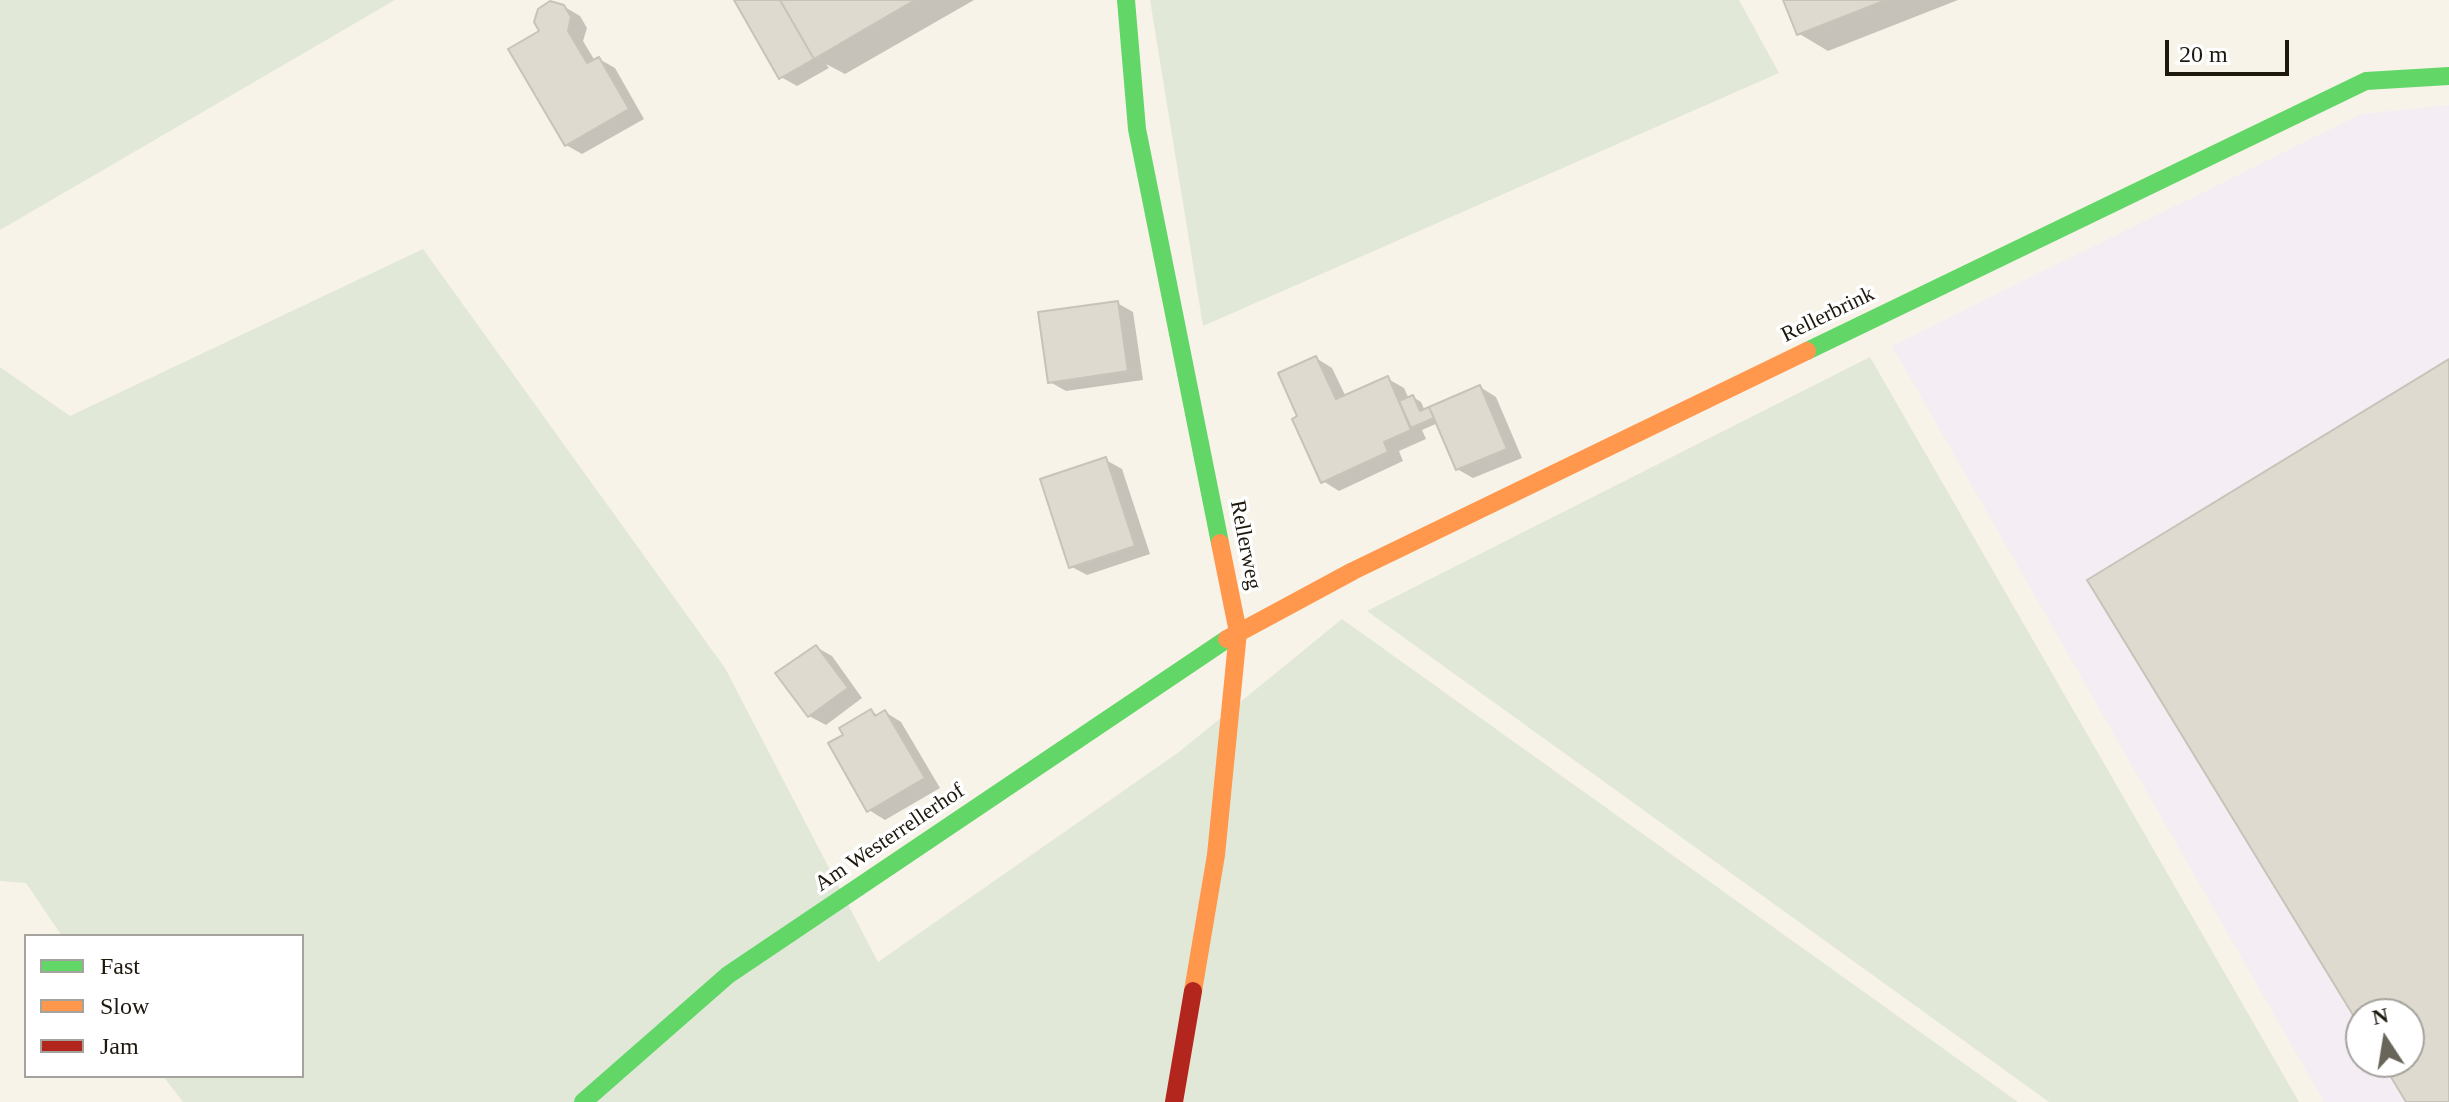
<!DOCTYPE html>
<style>
body{margin:0}
#map{position:relative;width:2449px;height:1102px;overflow:hidden;background:#f8f3e8;font-family:Georgia,serif}
canvas{display:block}
.legend{position:absolute;left:24px;top:934px;width:280px;height:144px;box-sizing:border-box;background:#fff;border:2px solid #a5a39e;margin:0;padding:10px 14px;list-style:none;font-size:24px;color:#1e180d}
.legend li{display:flex;align-items:center;gap:16px;height:40px}
.legend b{width:40px;border:2px solid #a5a39e}
.north{position:absolute;left:2345px;top:998px;width:80px;height:80px;box-sizing:border-box;background:#fff;border:2px solid #a5a39e;border-radius:50%;rotate:348deg;font-size:22px;font-weight:700;line-height:32px;text-align:center;color:#1e180d}
.north::after{content:'';display:block;margin:auto;width:28px;height:36px;background:#6a655a;clip-path:polygon(50% 0,100% 100%,50% 72%,0 100%)}
.scale{position:absolute;left:2165px;top:40px;width:124px;height:36px;box-sizing:border-box;border:4px solid #1e180d;border-top:0;padding-left:10px;font-size:24px;line-height:28px;white-space:nowrap;color:#1e180d;-webkit-text-stroke:6px #fff;paint-order:stroke}
</style>
<div id="map">
<canvas width="2449" height="1102"></canvas>
<ul class="legend">
<li><b style="height:10px;background:#63d668"></b>Fast</li>
<li><b style="height:10px;background:#ff974d"></b>Slow</li>
<li><b style="height:10px;background:#b3261e"></b>Jam</li>
</ul>
<div class="north">N</div>
<div class="scale">20 m</div>
</div>
<script>
const ctx = document.querySelector('canvas').getContext('2d');
ctx.lineJoin = 'round';
function fill(path, color) { ctx.fillStyle = color; ctx.fill(path, 'evenodd'); }
function trace(path, color, width, dash) { ctx.strokeStyle = color; ctx.lineWidth = width; ctx.lineCap = dash ? 'butt' : 'round'; ctx.setLineDash(dash || []); ctx.stroke(path); }
function drawText(font, color, halo, rows, align = 'center') {
  ctx.font = font + ' Georgia,serif'; ctx.lineWidth = 7; ctx.setLineDash([]); ctx.textBaseline = 'middle'; ctx.strokeStyle = halo; ctx.fillStyle = color; for (const [text, x, y, turn = 0] of rows) {
    ctx.save(); ctx.translate(x, y); ctx.rotate((+turn || 0) * Math.PI / 180); ctx.textAlign = isNaN(turn) ? turn : align; if (halo) ctx.strokeText(text, 0, 0); ctx.fillText(text, 0, 0); ctx.restore();
  }
}
fill(new Path2D(`
 M2449 105V1102H2324L1892 346 2361 114ZM2361 1014H2409V1062H2361Z`), '#f4edf4');
fill(new Path2D(`
 M0 0H395L0 230Z
 M1150 0H1739L1779 73 1203 326Z
 M423 249 725 668 878 962 1179 752 1342 619 2018 1102H183L163 1076H302V936H62L26 883 0 881V367L70 416Z
 M1870 357 2299 1102H2049L1367 611Z`), '#e1e8d8');
fill(new Path2D(`
 M736 0H974L845 74 826 64 829 68 797 86 781 77Z
 M1786 0H1958L1828 51 1798 33Z
 M563 6 580 16 587 28 583 41 595 61 599 59 615 68 644 119 582 154 566 145 542 32Z
 M1117 303 1133 312 1143 380 1066 391 1050 382Z
 M1316 358 1332 368 1346 397 1388 379 1404 388 1409 399 1413 397 1421 402 1425 411 1480 387 1496 397 1522 458 1473 478 1457 469 1438 423 1422 430 1426 439 1399 451 1403 461 1339 491 1323 481 1300 417Z
 M1106 460 1122 469 1150 554 1087 575 1070 566Z
 M816 647 832 656 862 698 826 725 809 716Z
 M871 711 879 716 885 712 901 722 940 788 885 820 869 810 845 736Z`), '#0003');
const building = new Path2D(`
 M734 0H780L814 59 779 79Z
 M780 0H915L814 59Z
 M1783 0H1886L1797 35Z
 M550 1 564 5 571 17 568 31 587 63 599 57 629 109 565 146 508 49 539 31 534 22 538 9Z
 M1118 301 1128 371 1048 383 1038 312Z
 M1316 356 1336 399 1388 376 1411 430 1384 442 1388 452 1321 483 1292 419 1297 416 1278 373Z
 M2449 359V1102H2406L2382 1062H2409V1014H2361V1028L2087 580Z
 M1480 385 1507 449 1456 470 1429 407Z
 M1413 395 1420 411 1429 407 1434 418 1411 428 1399 401Z
 M1106 457 1135 546 1069 568 1040 479Z
 M816 645 848 688 808 717 775 673Z
 M871 709 875 716 885 710 925 778 867 812 828 743 843 735 839 728Z`);
fill(building, '#dfdacf');
trace(building, '#c8c3b8', 2);
trace(new Path2D(`
 M1126 0 1137 129 1220 543
 M1807 351 2366 81 2449 76
 M583 1102 728 975 1227 639`), '#63d668', 18);
trace(new Path2D(`
 M1227 639 1353 571 1807 351
 M1193 991 1216 855 1238 632 1220 543`), '#ff974d', 18);
trace(new Path2D(`
 M1174 1102 1193 991`), '#b3261e', 18);
drawText('22px', '#1e180d', '#fff', [
 ["Rellerbrink",1828,315,-26],
 ["Rellerweg",1245,545,79],
 ["Am Westerrellerhof",890,838,-34]
]);
</script>
